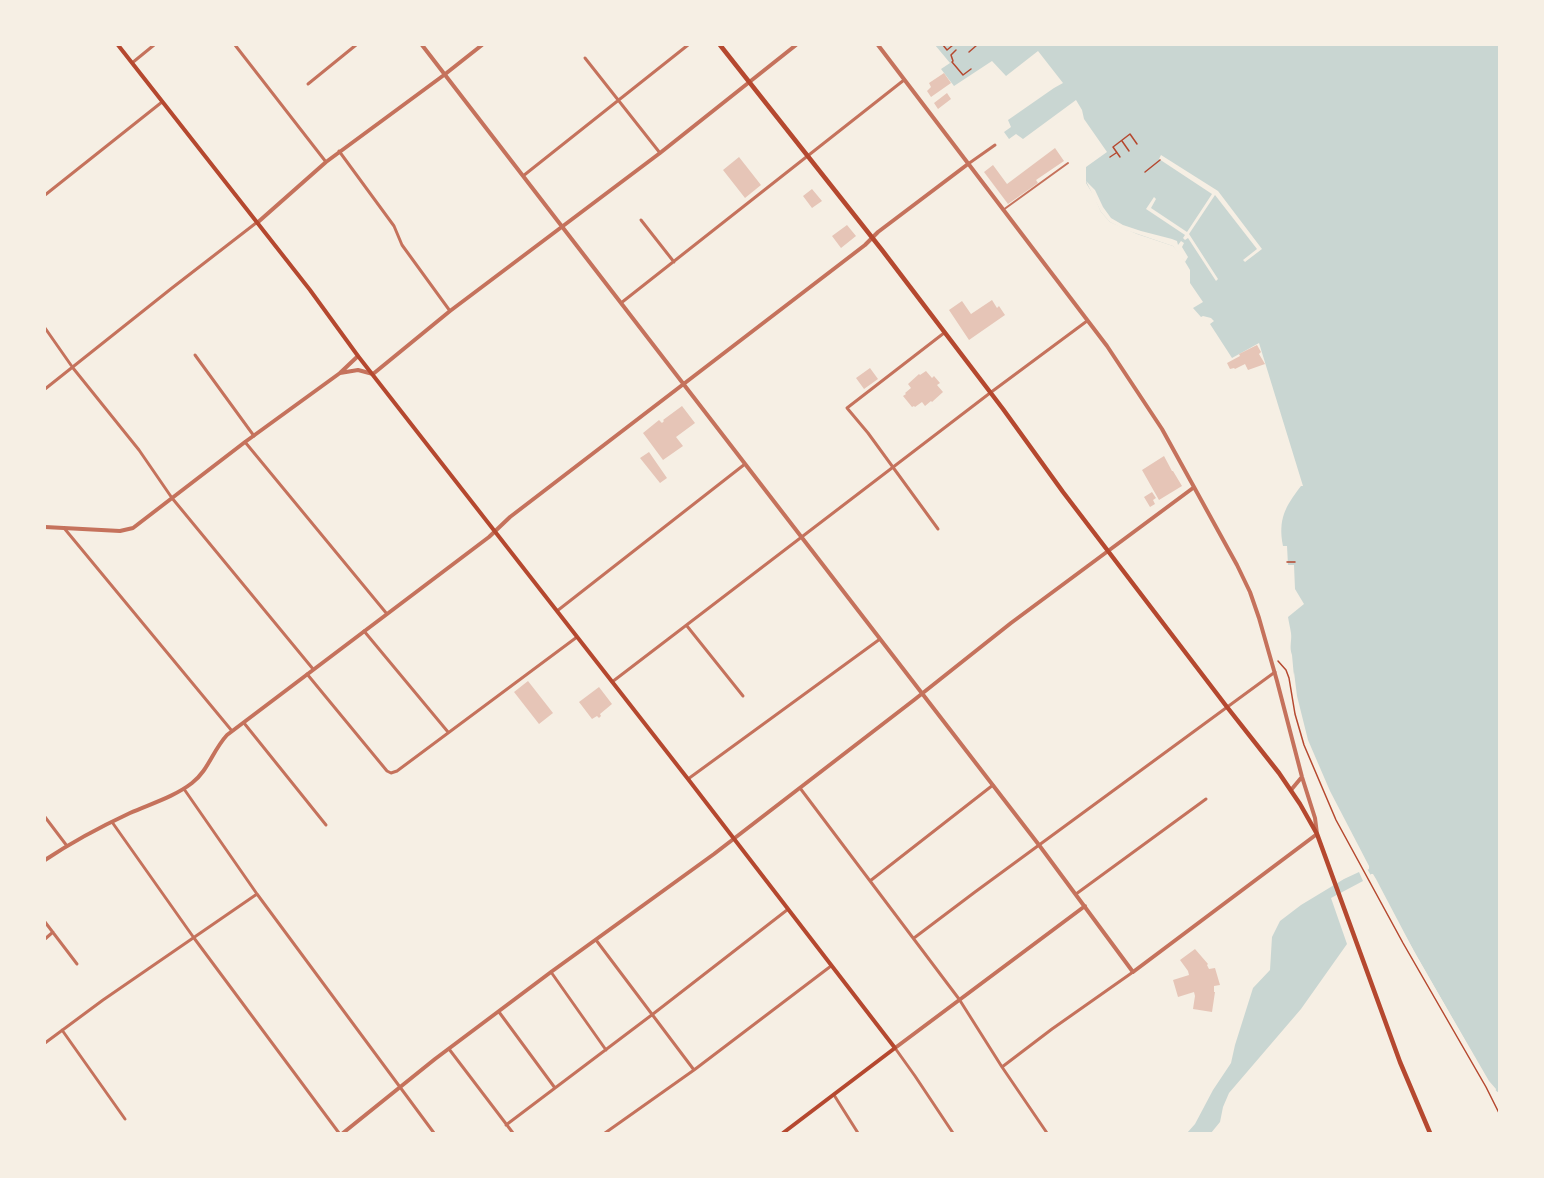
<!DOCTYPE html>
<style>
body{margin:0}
#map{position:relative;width:1544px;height:1178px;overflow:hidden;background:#f6efe4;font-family:Commissioner,sans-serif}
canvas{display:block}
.frame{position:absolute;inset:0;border:46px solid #f6efe4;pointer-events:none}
</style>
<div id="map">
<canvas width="1544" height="1178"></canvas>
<div class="frame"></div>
</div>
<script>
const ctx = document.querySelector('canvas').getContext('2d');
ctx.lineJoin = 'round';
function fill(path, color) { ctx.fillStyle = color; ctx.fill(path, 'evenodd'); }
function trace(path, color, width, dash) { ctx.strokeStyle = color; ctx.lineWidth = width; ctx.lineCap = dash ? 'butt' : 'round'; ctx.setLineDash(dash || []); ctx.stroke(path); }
fill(new Path2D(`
 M935 45H1499V1093L1492 1088 1341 823 1304 736 1296 699 1292 655C1289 647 1292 641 1291 633 1290 627 1289 623 1288 617L1304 604 1295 589 1294 565H1288L1287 546H1283C1278 519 1285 507 1301 486H1303L1259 343 1232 358 1210 324 1214 321 1211 318 1203 316 1201 317 1193 308 1203 302 1190 283V270L1181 255 1173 246 1137 234 1110 222 1101 212 1094 196 1086 183V167L1107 152 1084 119 1082 110 1076 100 1023 139 1016 134 1009 139 1004 132 1011 127 1008 120 1054 88 1063 83 1038 51 1006 76 992 61 954 86 941 69 950 63Z
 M1359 872 1363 881 1331 898 1347 944 1301 1009 1229 1093 1223 1107 1220 1122 1211 1133H1187L1195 1124 1213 1090 1231 1063 1235 1045 1253 988 1270 970 1272 937 1280 921 1301 905 1344 879Z`), '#c9d6d2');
fill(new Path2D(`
 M1161 155 1218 191 1262 249 1245 262 1243 260 1257 249 1215 195 1189 234 1218 279 1216 281 1188 238 1185 240 1183 238 1185 235 1146 209 1154 197 1156 199 1151 208 1187 232 1212 194 1159 159Z
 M1086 181 1095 190 1103 207 1111 218 1123 225 1141 231 1172 239 1177 241 1178 245 1181 241 1184 243 1182 247 1188 257 1185 262 1173 246 1126 230 1110 222 1101 212Z
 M1294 672 1297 696 1308 740 1330 791 1369 866V869L1365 871 1337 820 1321 784 1307 747 1299 720 1292 681Z
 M1371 874H1373L1376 879 1416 955 1489 1081 1496 1089 1495 1094 1492 1092 1482 1076 1416 962 1369 877Z`), '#f6efe4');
fill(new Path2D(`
 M944 73 951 83 931 97 927 91 931 87 929 83Z
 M947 93 951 99 938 109 934 103Z
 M1055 148 1064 161 1036 180 1038 183 1008 204 984 172 993 165 1007 184Z
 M739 157 761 185 745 198 723 170Z
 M812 189 822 201 812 208 803 196Z
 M847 225 856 236 841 248 832 236Z
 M992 300 997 308 999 306 1005 315 969 340 949 310 962 301 971 314Z
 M1257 345 1261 352 1259 354 1265 364 1248 370 1245 364 1235 369 1234 368 1230 369 1227 363 1240 356 1239 354Z
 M870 368 878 379 864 389 856 378Z
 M926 371 932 378 934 376 940 383 937 385 943 392 932 402 931 401 925 406 922 402 915 407 914 406 912 407 903 396 906 394 905 393 911 388 908 384 919 374 920 375Z
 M682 406 695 423 676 437 683 446 663 460 643 433 659 420 662 423 664 421 663 420Z
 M649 452 667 478 660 483 640 458Z
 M1164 456 1172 471H1173L1182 486 1159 500 1142 470Z
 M1152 492 1156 498 1153 500 1155 504 1150 507 1144 497Z
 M528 681 553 713 539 724 514 692Z
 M599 687 612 704 600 714 601 716 599 718 597 716 592 719 579 702Z
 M1195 949 1208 964 1207 965 1209 969 1215 968 1220 985 1214 986V992H1215L1212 1012 1193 1009 1195 996 1194 992 1178 997 1173 980 1189 975 1188 971 1180 960Z`), '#e6c5b7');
trace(new Path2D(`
 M943 45 947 50 953 45
 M956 50 951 55 953 61 952 62 963 75 971 69
 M969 52 977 45
 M1122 141 1129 151
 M1110 157 1116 153
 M1120 157 1113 147 1130 134 1137 144
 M1145 172 1160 160
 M1287 562H1295
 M1278 661 1286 670 1289 678 1295 714 1304 745 1336 820 1403 943 1486 1087 1499 1113`), '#b5482f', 1.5);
trace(new Path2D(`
 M1003 210 1068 163`), '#c5725c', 2);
trace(new Path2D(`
 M235 45 326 162
 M585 58 660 153
 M132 63 154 45
 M308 84 356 45
 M339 151 394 226 402 245 450 311
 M968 164 995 145
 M523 176 688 45
 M45 195 162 102
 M641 220 674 262
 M621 303 904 80
 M45 328 73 368 139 450 172 498 313 669
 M195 355 254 436
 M45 389 172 288 256 223
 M245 442 387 614
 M64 528 232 731
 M938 529 868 433 847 408 944 333
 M557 611 745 464
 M687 626 743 696
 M364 631 448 732
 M307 674 387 771 391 773 397 771 577 637
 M612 682 990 393 1087 321
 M244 723 326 825
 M688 779 880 639
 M800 788 959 999 1002 1067 1047 1133
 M184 789 257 894 434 1133
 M45 817 67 846
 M112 822 194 938 339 1133
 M870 881 993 785
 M1076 894 1206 799
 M45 922 77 964
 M914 938 975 892 1275 672
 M45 939 53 932
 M596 940 694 1070
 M551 972 606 1050
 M499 1012 555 1088
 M62 1030 125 1119
 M45 1043 103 1000 257 894
 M895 1048 915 1076 953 1133
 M449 1049 513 1133
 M1002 1067 1052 1029 1133 972
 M834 1095 858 1133
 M506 1125 653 1014 787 910
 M605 1133 694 1070 831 966`), '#c5725c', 3);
trace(new Path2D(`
 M422 45 1039 845 1133 972 1317 834 1315 818 1302 777 1277 681 1259 618 1250 592 1237 565 1162 429 1107 346 878 45
 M257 223 326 162 444 75 482 45
 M340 373 358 370 373 374 450 311 660 153 796 45
 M45 527 120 531 133 528 245 442 340 373 358 356
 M1291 790 1301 778
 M45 860C72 842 100 827 130 813 150 804 174 797 192 783 208 771 213 750 227 735L489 537 510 517 865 245 878 232 968 164
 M895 1048 1085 906
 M343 1133 435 1059 551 972 714 854 914 700 1011 623 1193 488`), '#c5725c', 4);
trace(new Path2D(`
 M118 45 310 290 358 356 688 779 895 1048 783 1133`), '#b5482f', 4);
trace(new Path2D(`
 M720 45 882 250 1003 409 1063 492 1227 707 1279 773 1300 804 1317 834 1400 1062 1430 1133`), '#b5482f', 4.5);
</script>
